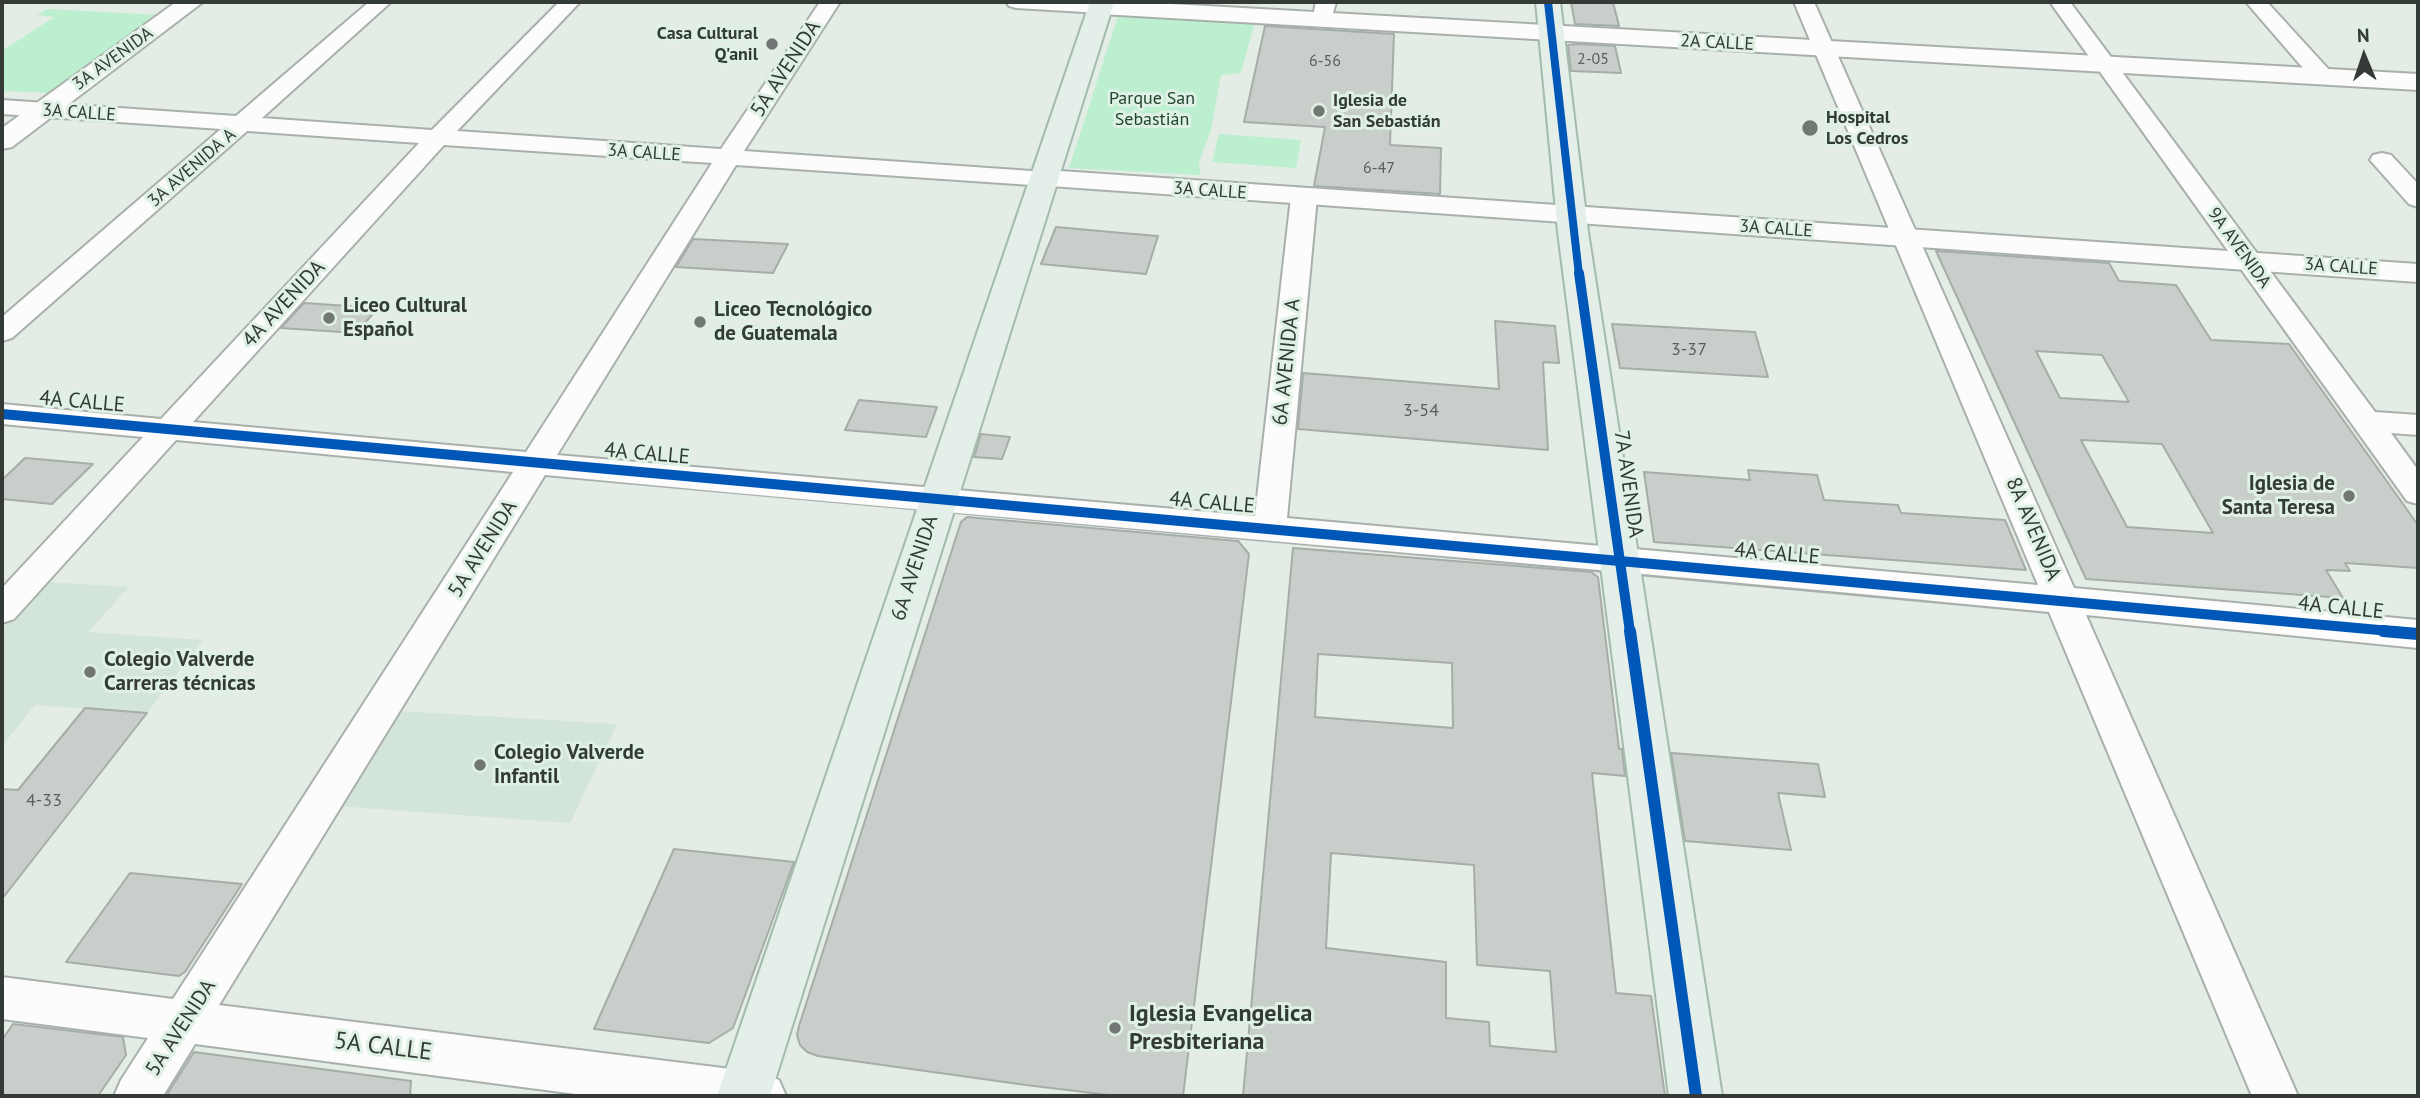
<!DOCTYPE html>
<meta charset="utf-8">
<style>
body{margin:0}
#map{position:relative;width:2420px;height:1098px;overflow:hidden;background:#e3ece5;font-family:"PT Sans",sans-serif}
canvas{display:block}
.frame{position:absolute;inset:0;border:4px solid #343a36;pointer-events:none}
.north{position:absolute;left:2329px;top:21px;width:70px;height:70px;-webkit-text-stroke:5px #dff0e4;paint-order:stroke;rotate:358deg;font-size:19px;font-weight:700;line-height:28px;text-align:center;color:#343a36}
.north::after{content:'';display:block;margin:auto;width:24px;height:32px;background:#343a36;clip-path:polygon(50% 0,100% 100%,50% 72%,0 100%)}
</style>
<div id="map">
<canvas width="2420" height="1098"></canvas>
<div class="frame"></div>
<div class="north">N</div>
</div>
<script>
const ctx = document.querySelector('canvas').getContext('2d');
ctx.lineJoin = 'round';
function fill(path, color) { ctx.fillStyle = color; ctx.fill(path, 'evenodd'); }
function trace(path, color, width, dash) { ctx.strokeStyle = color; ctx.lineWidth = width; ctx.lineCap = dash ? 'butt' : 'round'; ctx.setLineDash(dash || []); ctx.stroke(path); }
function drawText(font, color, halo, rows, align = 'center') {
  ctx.font = font + ' "PT Sans",sans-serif'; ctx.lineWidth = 6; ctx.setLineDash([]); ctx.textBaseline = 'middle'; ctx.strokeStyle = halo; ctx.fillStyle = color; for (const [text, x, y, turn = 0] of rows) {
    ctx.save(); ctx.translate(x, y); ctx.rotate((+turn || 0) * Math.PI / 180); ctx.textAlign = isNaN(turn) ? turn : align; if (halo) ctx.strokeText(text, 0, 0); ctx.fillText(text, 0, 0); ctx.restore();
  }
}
fill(new Path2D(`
 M46 582 129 587 88 632 203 640 147 713 35 705 2 746V629Z
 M400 711 617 724 570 823 337 806Z`), '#d3e4d8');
fill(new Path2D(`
 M47 9 159 15 52 93 2 91V51L54 17 37 15Z
 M1119 13 1255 21 1241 73 1221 75 1211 130 1199 162 1200 175 1069 168Z
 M1219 134 1301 140 1296 168 1212 162Z`), '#bcefcf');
const building = new Path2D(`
 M1571 2H1613L1619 26 1575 24Z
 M1265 26 1394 34 1390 145 1441 148 1440 194 1314 186 1325 127 1244 122Z
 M1578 44 1615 46 1621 73 1571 71 1568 45Z
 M1056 227 1122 233 1158 236 1146 274 1041 264Z
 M693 239 788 244 773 273 676 267Z
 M1936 251 2109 263 2119 281 2176 285 2211 340 2289 344 2418 525V568L2345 563 2350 571 2326 570 2343 598 2086 579ZM2036 351 2102 355 2129 402 2060 398ZM2081 440 2162 444 2213 533 2127 527Z
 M304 303 378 308 356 333 281 328Z
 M1495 321 1555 326 1559 363 1543 362 1548 450 1298 429 1303 373 1499 389Z
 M1612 324 1755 332 1768 377 1620 368Z
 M859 400 937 407 926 437 845 430Z
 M981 434 1010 437 1002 459 974 457Z
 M25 458 93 464 52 504 2 499V480Z
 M1748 470 1817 475 1824 500 1898 505 1901 513 2005 520 2026 570 1654 542 1644 472 1750 480Z
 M967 517 1238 541 1249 554 1183 1096H1117L1026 1085 818 1056 807 1052 800 1045 797 1035 799 1026 961 522Z
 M1293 548 1591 572 1598 577 1619 749H1622L1625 776 1592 773 1616 993 1651 996 1665 1096H1243ZM1318 654 1452 663 1453 728 1315 717ZM1331 853 1474 865 1477 965 1550 971 1556 1052 1490 1046 1489 1022 1446 1018V962L1326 948Z
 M85 708 147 713 2 899V789L18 790Z
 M1671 753 1818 764 1825 797 1778 793 1791 850 1685 841Z
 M674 849 794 862 733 1028 709 1043 594 1029Z
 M130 873 242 884 185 972 179 976 66 962Z
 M13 1024 123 1037 126 1055 98 1096H2V1040Z
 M194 1052 411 1081 410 1096H166Z`);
fill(building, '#c8cfca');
trace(building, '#a6ada8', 2);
const street = new Path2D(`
 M369 2H391L262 118 432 130 559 2H580L457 131 721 149 820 2H840L744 151 1046 172 1055 174 1058 179 1055 184 1046 186 736 165 557 455 1255 516 1291 197 1295 192 1304 189 1313 192 1317 197 1287 518 2038 585 1794 2H1814L2074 588 2418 620V648L2086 615 2298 1096H2252L2049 612C1548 563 1046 523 545 475L219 1005 763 1073 779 1080 786 1096H591L195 1044 163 1096H114L121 1080 148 1038 2 1019V977L173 999 513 472 176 440 14 619 2 623V588L143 437 2 424V404L161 419 419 143 247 131 12 338 2 341V317L221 129 2 114V100L236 116ZM444 145 712 163 526 452 193 422Z
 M1006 2H1105L1111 7 1108 11 1101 13 1016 8 1009 6Z
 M1316 2H1336L1330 24H1316L1312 20Z
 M2050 2H2070L2375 412 2418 415V435L2391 433 2418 470V504L2407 501Z
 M2246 2H2267L2331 72 2334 77 2331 82H2315Z
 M2382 153 2391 155 2418 184V207L2409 204 2370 160 2373 155Z`);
const secondary = new Path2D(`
 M176 2H203L12 147 2 149V128Z
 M1093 2H1136L2418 74V90L1101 14 1092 12 1089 7Z
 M1046 170 2418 264V282L1036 185 1032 179 1036 173Z`);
const primary = new Path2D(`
 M1090 2H1114L770 1096H717Z
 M1536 2H1560L1588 232 1722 1096H1669L1558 232Z`);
trace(street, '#a9b0ab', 4);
trace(secondary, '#a9b0ab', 4);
trace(primary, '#a3baad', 4);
fill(street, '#fbfcfb');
fill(secondary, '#fbfcfb');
fill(primary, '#e4efe9');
trace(new Path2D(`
 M1548 2 1579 275`), '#0057b8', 8);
trace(new Path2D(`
 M1579 273 1630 632
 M2 414C802 488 1602 556 2401 632`), '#0057b8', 10);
trace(new Path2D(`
 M1630 631 1696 1096
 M2383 631 2418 634`), '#0057b8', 12);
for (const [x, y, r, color] of [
 [772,44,7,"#717873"],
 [1319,111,7,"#717873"],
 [1810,128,9,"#717873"],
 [329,318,7,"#717873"],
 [700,322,7,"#717873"],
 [2349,496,7,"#717873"],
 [90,672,7,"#717873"],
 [480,765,7,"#717873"],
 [1115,1028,7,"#717873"]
]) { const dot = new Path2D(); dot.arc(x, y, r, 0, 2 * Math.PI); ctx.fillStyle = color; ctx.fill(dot); trace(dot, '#dff0e4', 2.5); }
drawText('16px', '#595f5b', null, [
 ["2-05",1593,59],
 ["6-56",1325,61],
 ["6-47",1379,168]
]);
drawText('bold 18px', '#343a36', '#dff0e4', [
 ["Casa Cultural",758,34,"right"],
 ["Q'anil",758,55,"right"],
 ["Iglesia de",1333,101],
 ["San Sebastián",1333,122],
 ["Hospital",1826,118],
 ["Los Cedros",1826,139]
], 'left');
drawText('18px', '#343a36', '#dff0e4', [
 ["2A CALLE",1717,43,3],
 ["3A AVENIDA",113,59,-36],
 ["3A CALLE",79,113,4],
 ["3A CALLE",644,153,4],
 ["3A AVENIDA A",192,168,-41],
 ["3A CALLE",1210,191,4],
 ["3A CALLE",1776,229,4],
 ["9A AVENIDA",2239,248,54],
 ["3A CALLE",2341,267,4]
]);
drawText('18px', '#1e462f', '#dff0e4', [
 ["Parque San",1152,99],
 ["Sebastián",1152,120]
]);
drawText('18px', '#595f5b', null, [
 ["3-37",1689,350],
 ["3-54",1421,411],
 ["4-33",44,801]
]);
drawText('21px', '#343a36', '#dff0e4', [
 ["5A AVENIDA",786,69,-57],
 ["4A AVENIDA",284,304,-47],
 ["6A AVENIDA A",1287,362,-84],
 ["4A CALLE",82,402,5],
 ["4A CALLE",647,454,5],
 ["7A AVENIDA",1628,484,82],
 ["4A CALLE",1212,503,5],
 ["8A AVENIDA",2033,529,67],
 ["5A AVENIDA",483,549,-58],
 ["4A CALLE",1777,554,5],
 ["6A AVENIDA",915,568,-72],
 ["4A CALLE",2341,608,6],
 ["5A AVENIDA",181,1028,-57]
]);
drawText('bold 21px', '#343a36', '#dff0e4', [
 ["Liceo Cultural",343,306],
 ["Español",343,330],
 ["Liceo Tecnológico",714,310],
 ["de Guatemala",714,334],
 ["Iglesia de",2335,484,"right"],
 ["Santa Teresa",2335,508,"right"],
 ["Colegio Valverde",104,660],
 ["Carreras técnicas",104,684],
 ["Colegio Valverde",494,753],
 ["Infantil",494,777]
], 'left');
drawText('bold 24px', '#343a36', '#dff0e4', [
 ["Iglesia Evangelica",1129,1014],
 ["Presbiteriana",1129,1042]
], 'left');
drawText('24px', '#343a36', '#dff0e4', [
 ["5A CALLE",383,1047,7]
]);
</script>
